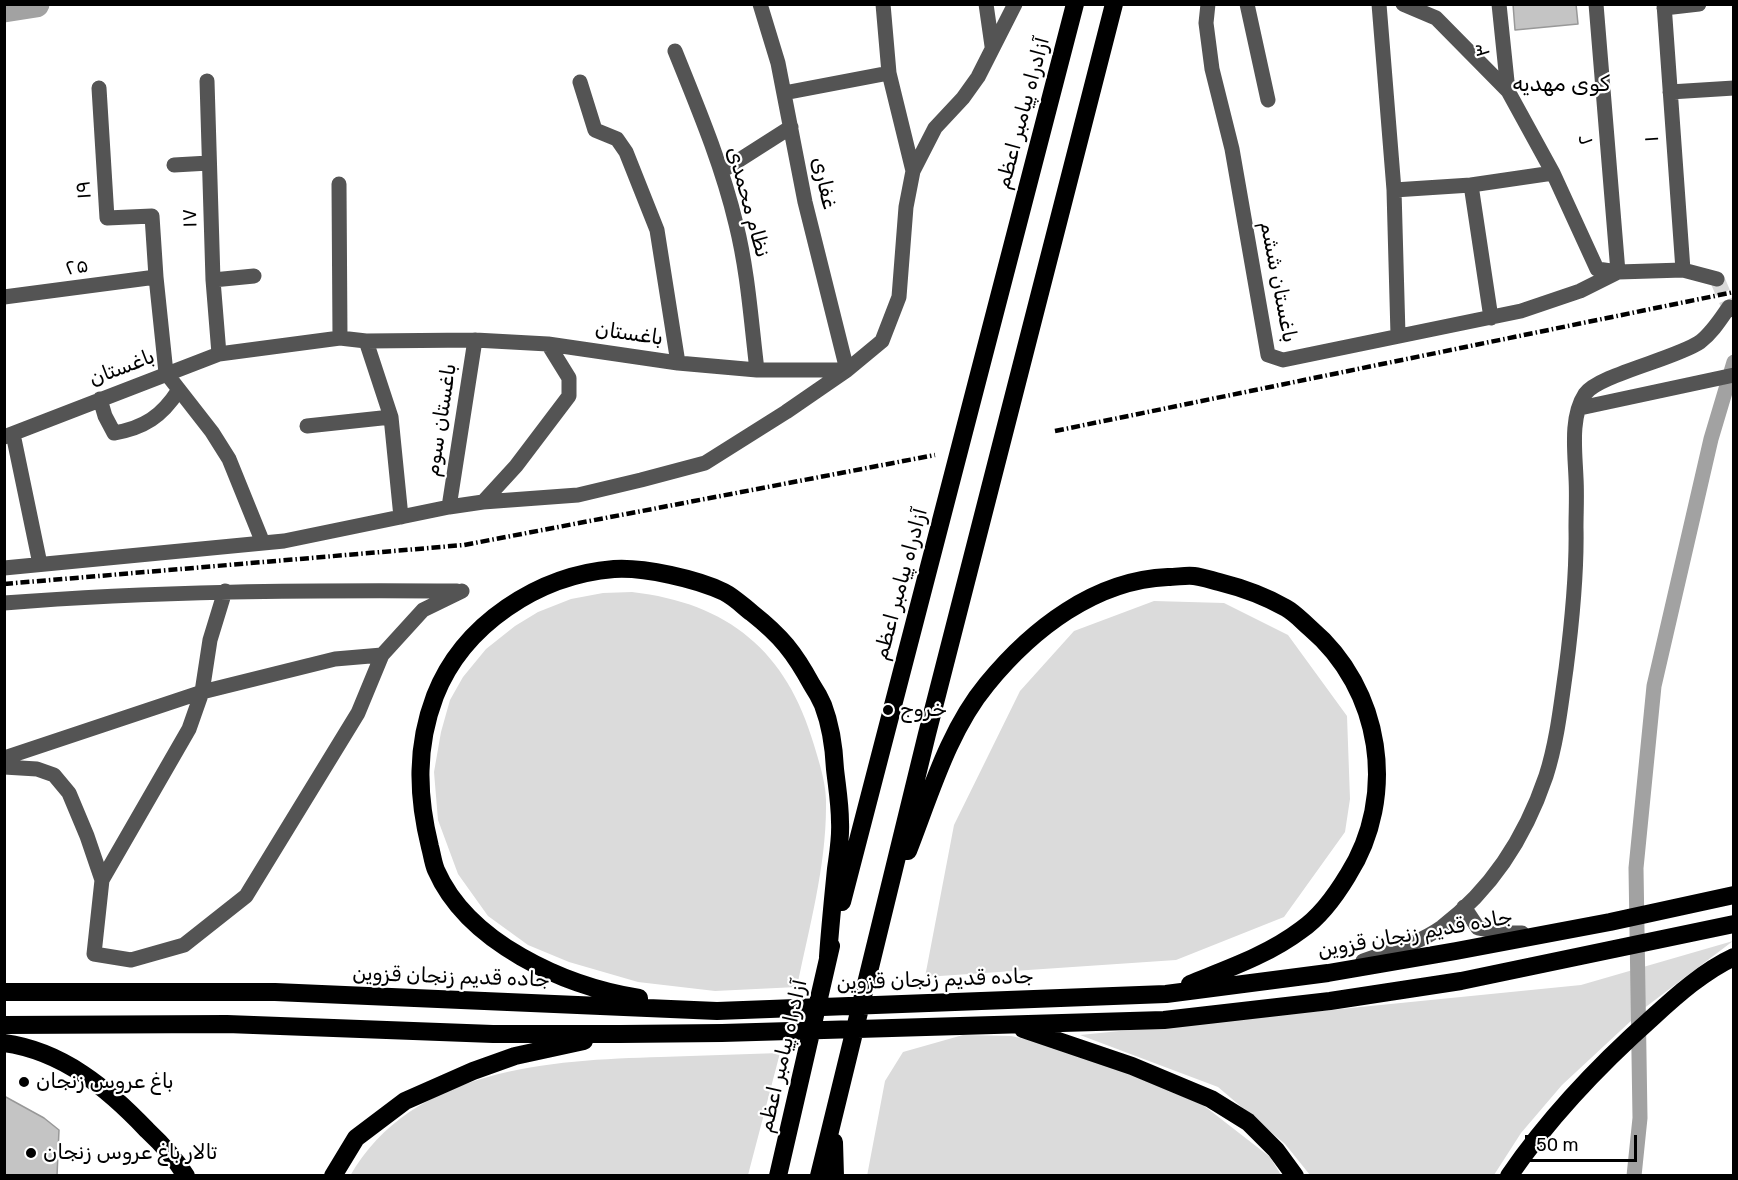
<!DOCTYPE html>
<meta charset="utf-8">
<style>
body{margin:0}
#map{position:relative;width:1738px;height:1180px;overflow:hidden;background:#fff;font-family:Rubik,sans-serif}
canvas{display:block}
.frame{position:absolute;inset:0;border:6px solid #000;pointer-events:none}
.scale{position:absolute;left:1525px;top:1135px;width:112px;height:27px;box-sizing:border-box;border:3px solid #000;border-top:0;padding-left:8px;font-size:18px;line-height:21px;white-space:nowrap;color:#000;-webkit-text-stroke:4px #fff;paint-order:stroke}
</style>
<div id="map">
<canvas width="1738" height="1180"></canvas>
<div class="frame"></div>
<div class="scale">50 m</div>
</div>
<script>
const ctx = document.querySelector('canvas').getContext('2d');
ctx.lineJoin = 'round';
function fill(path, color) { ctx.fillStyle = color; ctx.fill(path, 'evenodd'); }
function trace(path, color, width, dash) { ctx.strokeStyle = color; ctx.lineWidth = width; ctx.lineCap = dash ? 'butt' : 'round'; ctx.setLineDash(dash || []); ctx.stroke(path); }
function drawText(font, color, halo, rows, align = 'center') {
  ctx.font = font + ' Rubik,"Noto Sans Arabic",sans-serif'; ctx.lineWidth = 4.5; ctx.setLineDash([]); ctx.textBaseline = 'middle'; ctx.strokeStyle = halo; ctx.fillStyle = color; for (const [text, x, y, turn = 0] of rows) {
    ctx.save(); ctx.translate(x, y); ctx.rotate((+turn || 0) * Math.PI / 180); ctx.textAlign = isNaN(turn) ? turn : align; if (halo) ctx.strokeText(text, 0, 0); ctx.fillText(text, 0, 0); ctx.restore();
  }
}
fill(new Path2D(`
 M632 592C728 603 787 651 814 745 820 765 827 786 826 807 826 867 809 928 797 987L715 991 638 982 569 962 528 945 488 916 458 874 438 820 434 772 441 732 450 700 463 677 486 649 515 626 538 612 571 599 603 593Z
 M1154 601 1224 603 1288 635 1347 716 1350 799 1345 832 1284 917 1176 960 925 977 954 825 1020 691 1074 631Z
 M1733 941 1647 1006 1562 1085 1521 1133 1494 1175H1310L1285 1144 1218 1087 1080 1035 1581 985Z
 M963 1035 1011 1036 1044 1043 1111 1066 1203 1105 1270 1157 1281 1175 867 1176 885 1081 903 1052Z
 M780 1053 748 1175 350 1176C412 1068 550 1060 661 1057 700 1056 740 1054 780 1053Z`), '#dbdbdb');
trace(new Path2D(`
 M1634 1176 1640 1118 1636 868 1654 686 1711 439 1734 362`), '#a2a2a2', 15);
trace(new Path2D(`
 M4 9 36 4`), '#a2a2a2', 27);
const building = new Path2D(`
 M1513 4H1576L1578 24 1515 30Z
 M4 1096 44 1118 59 1130 57 1176H4Z`);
fill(building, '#c4c4c4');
trace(building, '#989898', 1.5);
trace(new Path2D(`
 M1717 279 1729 307`), '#d9d9d9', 15, [15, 8]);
trace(new Path2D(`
 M883 4 889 73 913 171
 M986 4 992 46
 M1208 4 1206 23 1212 69 1232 149 1268 355 1283 360 1521 311 1580 291 1618 272 1596 4
 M1247 4 1268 100
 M1379 4 1394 190 1398 335
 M1403 4 1436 18 1508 91 1553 173 1597 269 1618 272 1683 270 1717 279
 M1499 4 1508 91
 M1664 4 1683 270
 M1664 8 1699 4
 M675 51C698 108 722 165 736 224 748 272 751 321 757 370
 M207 81 213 280 219 354
 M580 82 595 130 617 139 626 152 657 230 678 363
 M99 88 107 218 152 216 156 277 166 373 212 432 229 459 263 543
 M1670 92 1734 88
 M784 93 889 73
 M174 165 209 163
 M722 171 791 127
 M339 184 340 338
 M1471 185 1491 318
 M1394 190 1471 185 1553 173
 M213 280 254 276
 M4 297 156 277
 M366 341 391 417 401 517
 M100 399 105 416 114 433C144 428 162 416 178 391
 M1580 408 1734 375
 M307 426 391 417
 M13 434 40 564
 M4 437 219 354 340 338 366 341 475 340 548 344 678 363 757 370H847L882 341 899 297 906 207 913 171 935 128 963 98 978 77 1015 4
 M483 502 516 466 569 396V378L548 344
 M449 507 475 340
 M4 568 284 541 449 507 483 502 578 495 641 480 705 463 786 412 847 370 805 202 778 63 760 4
 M4 603C155 591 306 590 457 591
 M4 758 202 692 335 659 382 655
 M4 767 37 769 54 775 69 793 87 836 102 880 94 954 131 960 184 945 246 896 358 713 382 655 423 610 462 591
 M102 880 189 729 202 692 210 640 225 591
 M1464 907 1478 928 1504 933H1522
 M1363 961C1390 951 1418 944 1442 927 1492 889 1526 835 1546 776 1557 742 1561 704 1566 669 1572 622 1577 576 1576 528 1576 512 1577 495 1576 478 1575 452 1570 417 1585 394 1598 375 1675 359 1700 342 1712 333 1720 320 1729 307L1734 310`), '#545454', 15);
trace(new Path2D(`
 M908 851C930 795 948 731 987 684 1032 629 1095 580 1168 577 1177 577 1186 575 1194 576 1202 577 1211 580 1219 582 1243 588 1265 596 1286 608 1295 613 1302 621 1310 628 1382 689 1398 796 1348 875 1336 895 1320 917 1301 930 1268 955 1227 969 1190 984
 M842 902 1075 4
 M4 992H275L717 1011 1166 994 1328 973 1456 951 1610 922 1734 895
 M639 998C564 986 468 943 436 870 433 863 432 854 430 847 417 795 416 746 435 696 463 624 539 575 614 569 644 567 697 579 724 592 734 597 743 606 752 613 781 636 794 652 812 685 816 691 820 698 823 705 831 726 834 748 835 769 837 787 840 804 840 822 841 838 838 854 836 869 833 899 830 928 828 957
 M4 1025 227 1024 493 1034H620L722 1033 1164 1020 1330 1001 1461 981 1734 924
 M1023 1029 1132 1066 1211 1099 1248 1122 1276 1150 1295 1176
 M4 1043C63 1051 108 1089 147 1130 162 1144 175 1158 186 1176
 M834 1142 835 1176
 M333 1176 356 1138 405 1101 473 1071 515 1056 584 1041
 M778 1176 831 946
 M819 1176 927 734 1114 4
 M1509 1176C1550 1116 1599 1065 1653 1017 1677 995 1704 971 1734 957`), '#000', 18);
trace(new Path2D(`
 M1055 431 1734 292
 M4 584 464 545 935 455`), '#000', 4.5, [9, 3, 1.5, 3]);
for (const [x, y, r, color] of [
 [888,710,6,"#000"],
 [24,1082,6,"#000"],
 [31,1153,6,"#000"]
]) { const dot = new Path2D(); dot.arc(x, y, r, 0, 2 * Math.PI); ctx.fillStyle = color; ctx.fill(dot); trace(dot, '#fff', 2); }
drawText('21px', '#000', '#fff', [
 ["۳",1483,50,-96],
 ["آزادراه پیامبر اعظم",1023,113,-75],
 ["۱",1652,139,-94],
 ["۲",1586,140,-95],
 ["غفاری",824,183,78],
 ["۱۹",84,190,-94],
 ["نظام محمدی",748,202,75],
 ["۱۷",190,218,-92],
 ["۲۵",77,267,-8],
 ["باغستان ششم",1278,282,79],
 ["باغستان",629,334,8],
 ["باغستان",122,368,-21],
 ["باغستان سوم",441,420,-81],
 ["آزادراه پیامبر اعظم",901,584,-75],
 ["جاده قدیم زنجان قزوین",1415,934,-10],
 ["جاده قدیم زنجان قزوین",451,977,2],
 ["جاده قدیم زنجان قزوین",935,980,-2],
 ["آزادراه پیامبر اعظم",783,1056,-77]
]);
drawText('21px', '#000', '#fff', [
 ["خروج",900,710],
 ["باغ عروس زنجان",36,1082],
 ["تالار باغ عروس زنجان",43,1153]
], 'left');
drawText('22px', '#000', '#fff', [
 ["کوی مهدیه",1561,85]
]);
</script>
